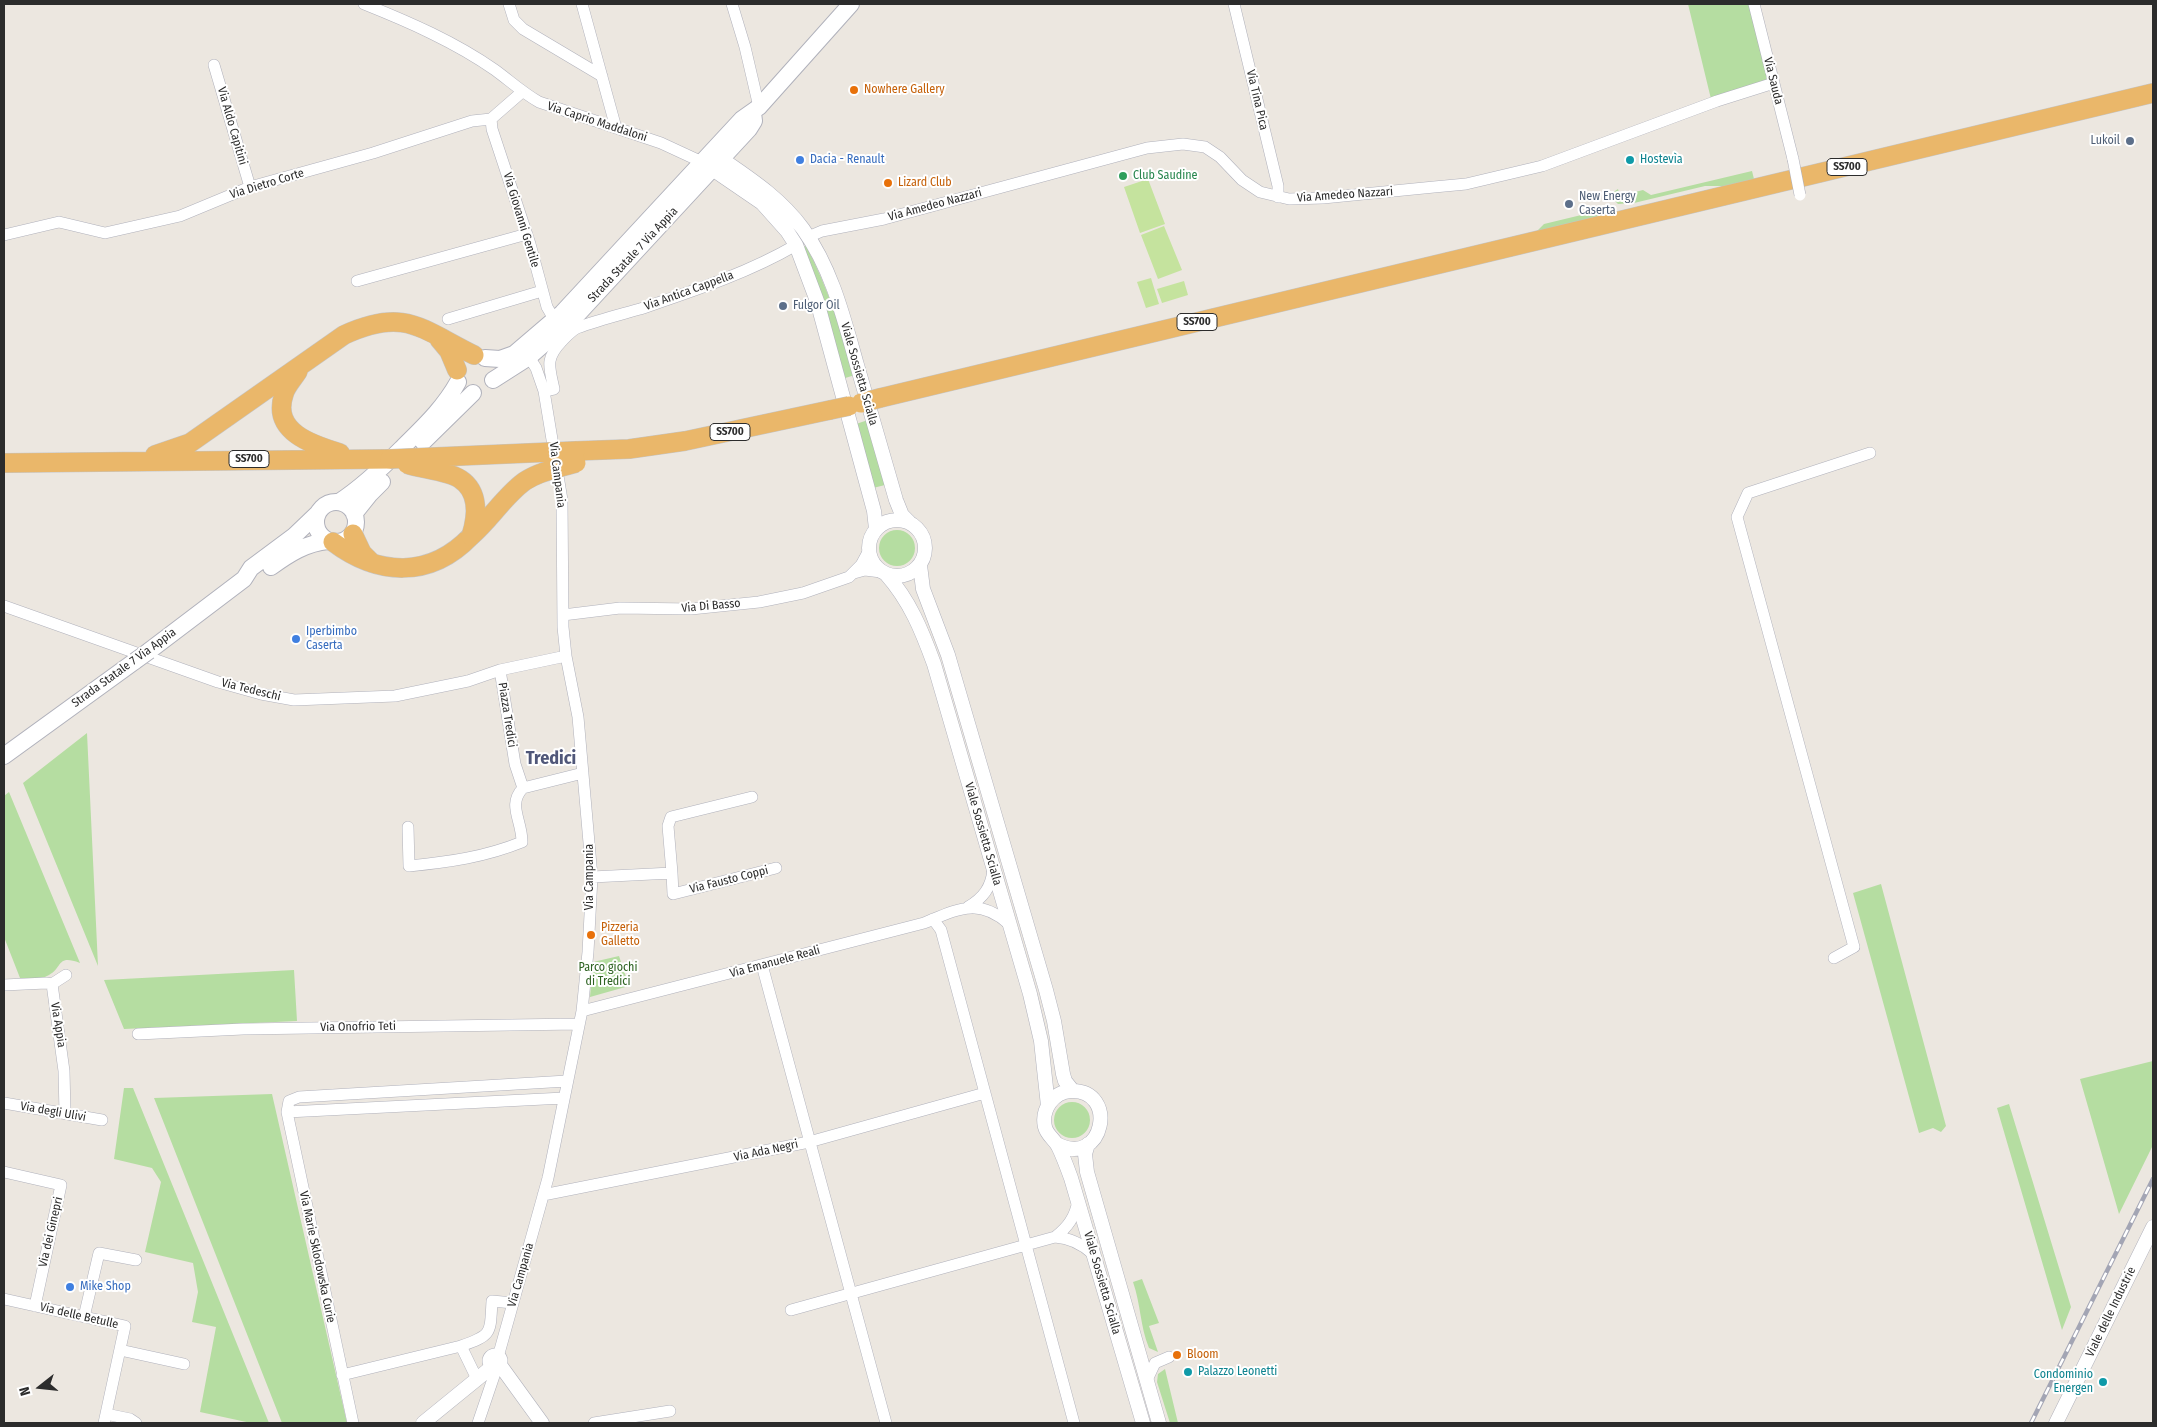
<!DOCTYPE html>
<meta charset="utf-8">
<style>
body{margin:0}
#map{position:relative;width:2157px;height:1427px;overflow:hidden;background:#ece7e0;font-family:"Fira Sans Condensed",sans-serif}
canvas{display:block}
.frame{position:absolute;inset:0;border:5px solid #2c2c2c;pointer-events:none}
.north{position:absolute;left:15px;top:1362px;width:50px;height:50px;-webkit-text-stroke:4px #fff;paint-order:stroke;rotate:254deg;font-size:14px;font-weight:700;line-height:20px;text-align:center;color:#2c2c2c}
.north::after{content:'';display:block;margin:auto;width:18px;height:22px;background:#2c2c2c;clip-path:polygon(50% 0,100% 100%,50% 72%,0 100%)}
</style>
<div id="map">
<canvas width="2157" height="1427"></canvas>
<div class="frame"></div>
<div class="north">N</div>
</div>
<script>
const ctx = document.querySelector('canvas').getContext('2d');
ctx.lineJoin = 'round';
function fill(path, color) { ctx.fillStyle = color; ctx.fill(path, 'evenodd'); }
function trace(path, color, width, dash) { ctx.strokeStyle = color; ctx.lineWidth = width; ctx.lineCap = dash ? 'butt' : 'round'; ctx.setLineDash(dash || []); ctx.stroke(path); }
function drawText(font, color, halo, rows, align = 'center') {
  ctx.font = font + ' "Fira Sans Condensed",sans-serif'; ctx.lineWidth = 4; ctx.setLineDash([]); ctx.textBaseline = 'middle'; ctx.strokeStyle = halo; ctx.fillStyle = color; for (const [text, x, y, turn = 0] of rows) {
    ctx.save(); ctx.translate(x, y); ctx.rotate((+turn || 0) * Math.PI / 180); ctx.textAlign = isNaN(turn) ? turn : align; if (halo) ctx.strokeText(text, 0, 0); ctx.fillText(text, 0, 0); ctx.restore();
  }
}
fill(new Path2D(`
 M1688 4H1750L1769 76 1766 80 1711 99Z
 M1752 171 1754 179 1727 186H1705L1634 203 1618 204 1612 198V193L1618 189 1621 200 1631 195V193L1643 190 1651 195Z
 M1602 210 1616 212 1535 233 1544 224Z
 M806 246C828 287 841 331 855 375L842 379 815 276 803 247Z
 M868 420 885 485 873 488 856 424Z
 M879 548a18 18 0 1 1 36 0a18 18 0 1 1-36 0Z
 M87 733 98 966 23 783Z
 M9 792 80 963C56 954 63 968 49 975 41 980 29 978 20 978L4 937V796Z
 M1881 884 1946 1126 1941 1132 1933 1128 1919 1133 1853 893Z
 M619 956 629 986 590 997 593 962Z
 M294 970 297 1021 124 1029 104 980Z
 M2153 1061V1145L2119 1214 2080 1079Z
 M124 1088H133L269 1423H251L200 1412 216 1327 192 1322 198 1292 193 1263 145 1252 161 1182 152 1168 114 1159Z
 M272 1094 347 1423H282L154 1098Z
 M1054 1120a18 18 0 1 1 36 0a18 18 0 1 1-36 0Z
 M2009 1104 2071 1307 2062 1330 1997 1108Z
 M1142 1279 1159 1323 1149 1326 1158 1352 1149 1348C1140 1326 1141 1305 1133 1282Z
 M1165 1369 1178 1423H1170L1157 1382 1158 1374Z`), '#b5dda1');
fill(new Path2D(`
 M1148 179 1165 224 1140 233 1124 187Z
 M1164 226 1182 270 1158 279 1141 235Z
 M1151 278 1159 304 1146 308 1137 282Z
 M1184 281 1188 295 1162 303 1157 289Z`), '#c5e39e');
const minor = new Path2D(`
 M364 4C409 22 455 42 495 70 510 81 523 93 539 102L661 143 702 162
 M509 4 514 20 523 29 602 76
 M582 4 616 128
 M732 4 745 47 759 107
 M1234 4 1278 186V197
 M1754 4 1793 159
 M214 65 250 187
 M491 119 492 129 530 244 547 307 554 319
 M4 235 59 222 105 233 180 216 250 187 373 153 472 121 491 119 522 92
 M808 237 822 231 884 219 1147 148 1183 144 1205 147 1220 157 1242 180 1260 192 1289 199 1323 198 1434 187 1466 184 1542 166 1717 101 1774 83
 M357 281 527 234
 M448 319 542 291
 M544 391 554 389C549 366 545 359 562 341 567 336 571 331 577 328 598 320 619 315 640 309 693 291 748 273 796 245
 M854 573 865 570 881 572
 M4 606 218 682 261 694 294 700 395 696 468 681 500 670 566 656
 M563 615 620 608 691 609 759 602 803 593 849 577 861 565 868 552
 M500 670 515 764 523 788
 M523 788 583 773
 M408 827 409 866C449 862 485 857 522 842 522 820 507 805 523 788
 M672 873 673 894 776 868
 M592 877 672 873 668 826 671 817 752 797
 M968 907C983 898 991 888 993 870
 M933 919 941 930 1074 1423
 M1834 958 1854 947 1737 517 1748 493 1870 453
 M762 965 886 1423
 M52 984 66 975
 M4 985 46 983 52 984 64 1071 65 1113
 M582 1011 924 923C958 909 978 897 1009 924
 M138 1034 243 1029 578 1024
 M4 1103 102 1120
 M287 1112 564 1098
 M4 1172 61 1185 35 1306
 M543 1195 809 1142 985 1093
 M1055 1237C1068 1227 1075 1217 1078 1201
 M4 1299 125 1326 104 1423
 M791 1310 1055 1237C1070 1238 1081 1243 1093 1254
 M84 1317 99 1253 136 1260
 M461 1346C493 1335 490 1333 492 1301L513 1303
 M120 1350 184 1364
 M498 1357 548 1178 582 1011 588 952 592 877 578 717 566 656 563 627 562 500 544 391 536 368 529 357
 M342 1375 461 1346 477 1379
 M1147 1380 1155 1363 1169 1357
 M106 1414 130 1419 136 1423
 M353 1423 287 1112 289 1101 299 1097 567 1081
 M478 1423 497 1367
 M594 1423 670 1411`);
const tertiary = new Path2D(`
 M713 153C746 176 779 196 803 229 832 269 844 319 857 365 870 410 883 455 896 500L902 515 909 522
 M705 164 762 203 787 231 796 245 817 301 874 511 876 529
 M869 548a28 28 0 1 1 56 0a28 28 0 1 1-56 0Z
 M920 565 923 589 948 655 1046 990 1054 1021 1063 1074 1065 1081 1073 1091
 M886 574C910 601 922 631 934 664L1030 994 1041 1041 1048 1106
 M1057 1144C1104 1169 1119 1089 1071 1091 1053 1092 1041 1110 1045 1127 1047 1135 1054 1139 1058 1146 1063 1156 1067 1167 1071 1178L1143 1423
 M1088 1144 1085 1154 1087 1172 1159 1423
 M489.5 1361a5.5 5.5 0 1 1 11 0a5.5 5.5 0 1 1-11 0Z
 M500 1365 542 1423
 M423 1423 493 1366
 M2056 1423 2153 1227`);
const secondary = new Path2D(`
 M485 358 500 359 514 354 562 313 742 119 759 107 851 4
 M493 380 529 357 577 315 749 129 754 121 753 113
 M423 442 473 393
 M339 502C362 487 381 469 401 449 422 428 443 409 458 382
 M316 522a20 20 0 1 1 40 0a20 20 0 1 1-40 0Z
 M354 514 370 494 382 482
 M271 567C289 554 306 543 328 541
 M149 651 244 579 251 568 294 536 318 513
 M4 756 135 661`);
const trunk = new Path2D(`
 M439 339 449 351 457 370
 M298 371C294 378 286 386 284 394 271 432 313 445 340 453
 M880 398 2153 93
 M575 451 629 449 685 441 830 410
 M155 455 190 443 344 335C405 307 421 329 474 355
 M4 463 390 459
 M353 534 362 553 372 563
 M333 542C378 576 430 579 471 536`);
trace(minor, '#b0b1bb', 12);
trace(tertiary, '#b0b1bb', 15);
trace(secondary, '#b0b1bb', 18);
trace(trunk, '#c4c4c4', 20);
trace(minor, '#fff', 11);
trace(tertiary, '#fff', 14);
trace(secondary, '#fff', 16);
trace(trunk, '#eab76a', 19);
const rail = new Path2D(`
 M2031 1423 2153 1179`);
trace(rail, '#a3a5b4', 4.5);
trace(rail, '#fff', 2.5, [8]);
const minorBridge = new Path2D(`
 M1793 159 1800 195`);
const secondaryBridge = new Path2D(`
 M135 661 149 651`);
const trunkBridge = new Path2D(`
 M861 403 880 398
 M830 410 849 406
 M390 459 575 451
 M407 464C421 469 449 471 460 479 480 492 477 517 471 536
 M471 536C490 520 505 495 525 481 540 471 559 468 576 463`);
trace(minorBridge, '#b0b1bb', 12, []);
trace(secondaryBridge, '#b0b1bb', 18, []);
trace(trunkBridge, '#c4c4c4', 20, []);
trace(minorBridge, '#fff', 11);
trace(secondaryBridge, '#fff', 16);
trace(trunkBridge, '#eab76a', 19);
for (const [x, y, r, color] of [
 [854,90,5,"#e8710a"],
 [2130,141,5,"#5c6f8a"],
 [800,160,5,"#3f7fe0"],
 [1630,160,5,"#0f9aa8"],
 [1123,176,5,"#2e9e5b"],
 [888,183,5,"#e8710a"],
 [1569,204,5,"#5c6f8a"],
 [783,306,5,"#5c6f8a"],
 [296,639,5,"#3f7fe0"],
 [591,935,5,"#e8710a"],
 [70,1287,5,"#3f7fe0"],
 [1177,1355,5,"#e8710a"],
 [1188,1372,5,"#0f9aa8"],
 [2103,1382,5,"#0f9aa8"]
]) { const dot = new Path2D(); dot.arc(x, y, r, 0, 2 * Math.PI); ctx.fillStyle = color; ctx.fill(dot); trace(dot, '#fff', 2); }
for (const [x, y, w] of [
 [1847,167,40],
 [1197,322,40],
 [730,432,40],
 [249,459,40]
]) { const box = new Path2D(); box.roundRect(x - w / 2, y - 8.5, w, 17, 4); ctx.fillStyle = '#fff'; ctx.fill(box); trace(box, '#2c2c2c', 1); }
drawText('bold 11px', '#2c2c2c', null, [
 ["SS700",1847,167],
 ["SS700",1197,322],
 ["SS700",730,432],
 ["SS700",249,459]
]);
drawText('12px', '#2c2c2c', '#fff', [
 ["Via Sauda",1773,81,76],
 ["Via Tina Pica",1257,100,77],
 ["Via Caprio Maddaloni",597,122,18],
 ["Via Aldo Capitini",232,126,74],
 ["Via Dietro Corte",267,184,-17],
 ["Via Amedeo Nazzari",1345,195,-4],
 ["Via Amedeo Nazzari",935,205,-15],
 ["Via Giovanni Gentile",521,220,73],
 ["Strada Statale 7 Via Appia",633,255,-47],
 ["Via Antica Cappella",689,291,-20],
 ["Viale Sossietta Scialla",859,374,74],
 ["Via Campania",557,475,83],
 ["Via Di Basso",711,606,-5],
 ["Strada Statale 7 Via Appia",124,668,-36],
 ["Via Tedeschi",251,690,14],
 ["Piazza Tredici",507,715,81],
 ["Viale Sossietta Scialla",983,834,74],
 ["Via Campania",590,877,-90],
 ["Via Fausto Coppi",729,880,-14],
 ["Via Emanuele Reali",775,962,-15],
 ["Via Appia",58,1025,81],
 ["Via Onofrio Teti",358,1027,-1],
 ["Via degli Ulivi",53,1112,10],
 ["Via Ada Negri",766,1151,-12],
 ["Via dei Ginepri",51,1232,-77],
 ["Via Marie Sklodowska Curie",317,1257,78],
 ["Via Campania",521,1275,-74],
 ["Viale Sossietta Scialla",1102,1283,74],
 ["Viale delle Industrie",2111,1312,-64],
 ["Via delle Betulle",79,1316,13]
]);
drawText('12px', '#c56008', '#fff', [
 ["Nowhere Gallery",864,90],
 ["Lizard Club",898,183],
 ["Pizzeria",601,928],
 ["Galletto",601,942],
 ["Bloom",1187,1355]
], 'left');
drawText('12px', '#4e5e75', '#fff', [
 ["Lukoil",2120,141,"right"],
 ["New Energy",1579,197],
 ["Caserta",1579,211],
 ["Fulgor Oil",793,306]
], 'left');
drawText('12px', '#366cbe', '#fff', [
 ["Dacia - Renault",810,160],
 ["Iperbimbo",306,632],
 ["Caserta",306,646],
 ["Mike Shop",80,1287]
], 'left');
drawText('12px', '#0d838f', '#fff', [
 ["Hostevìa",1640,160],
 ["Palazzo Leonetti",1198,1372],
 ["Condominio",2093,1375,"right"],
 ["Energen",2093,1389,"right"]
], 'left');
drawText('12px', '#27864d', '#fff', [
 ["Club Saudine",1133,176]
], 'left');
drawText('12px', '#2e6322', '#fff', [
 ["Parco giochi",608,968],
 ["di Tredici",608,982]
]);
drawText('bold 18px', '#505779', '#fff', [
 ["Tredici",551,759]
]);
</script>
